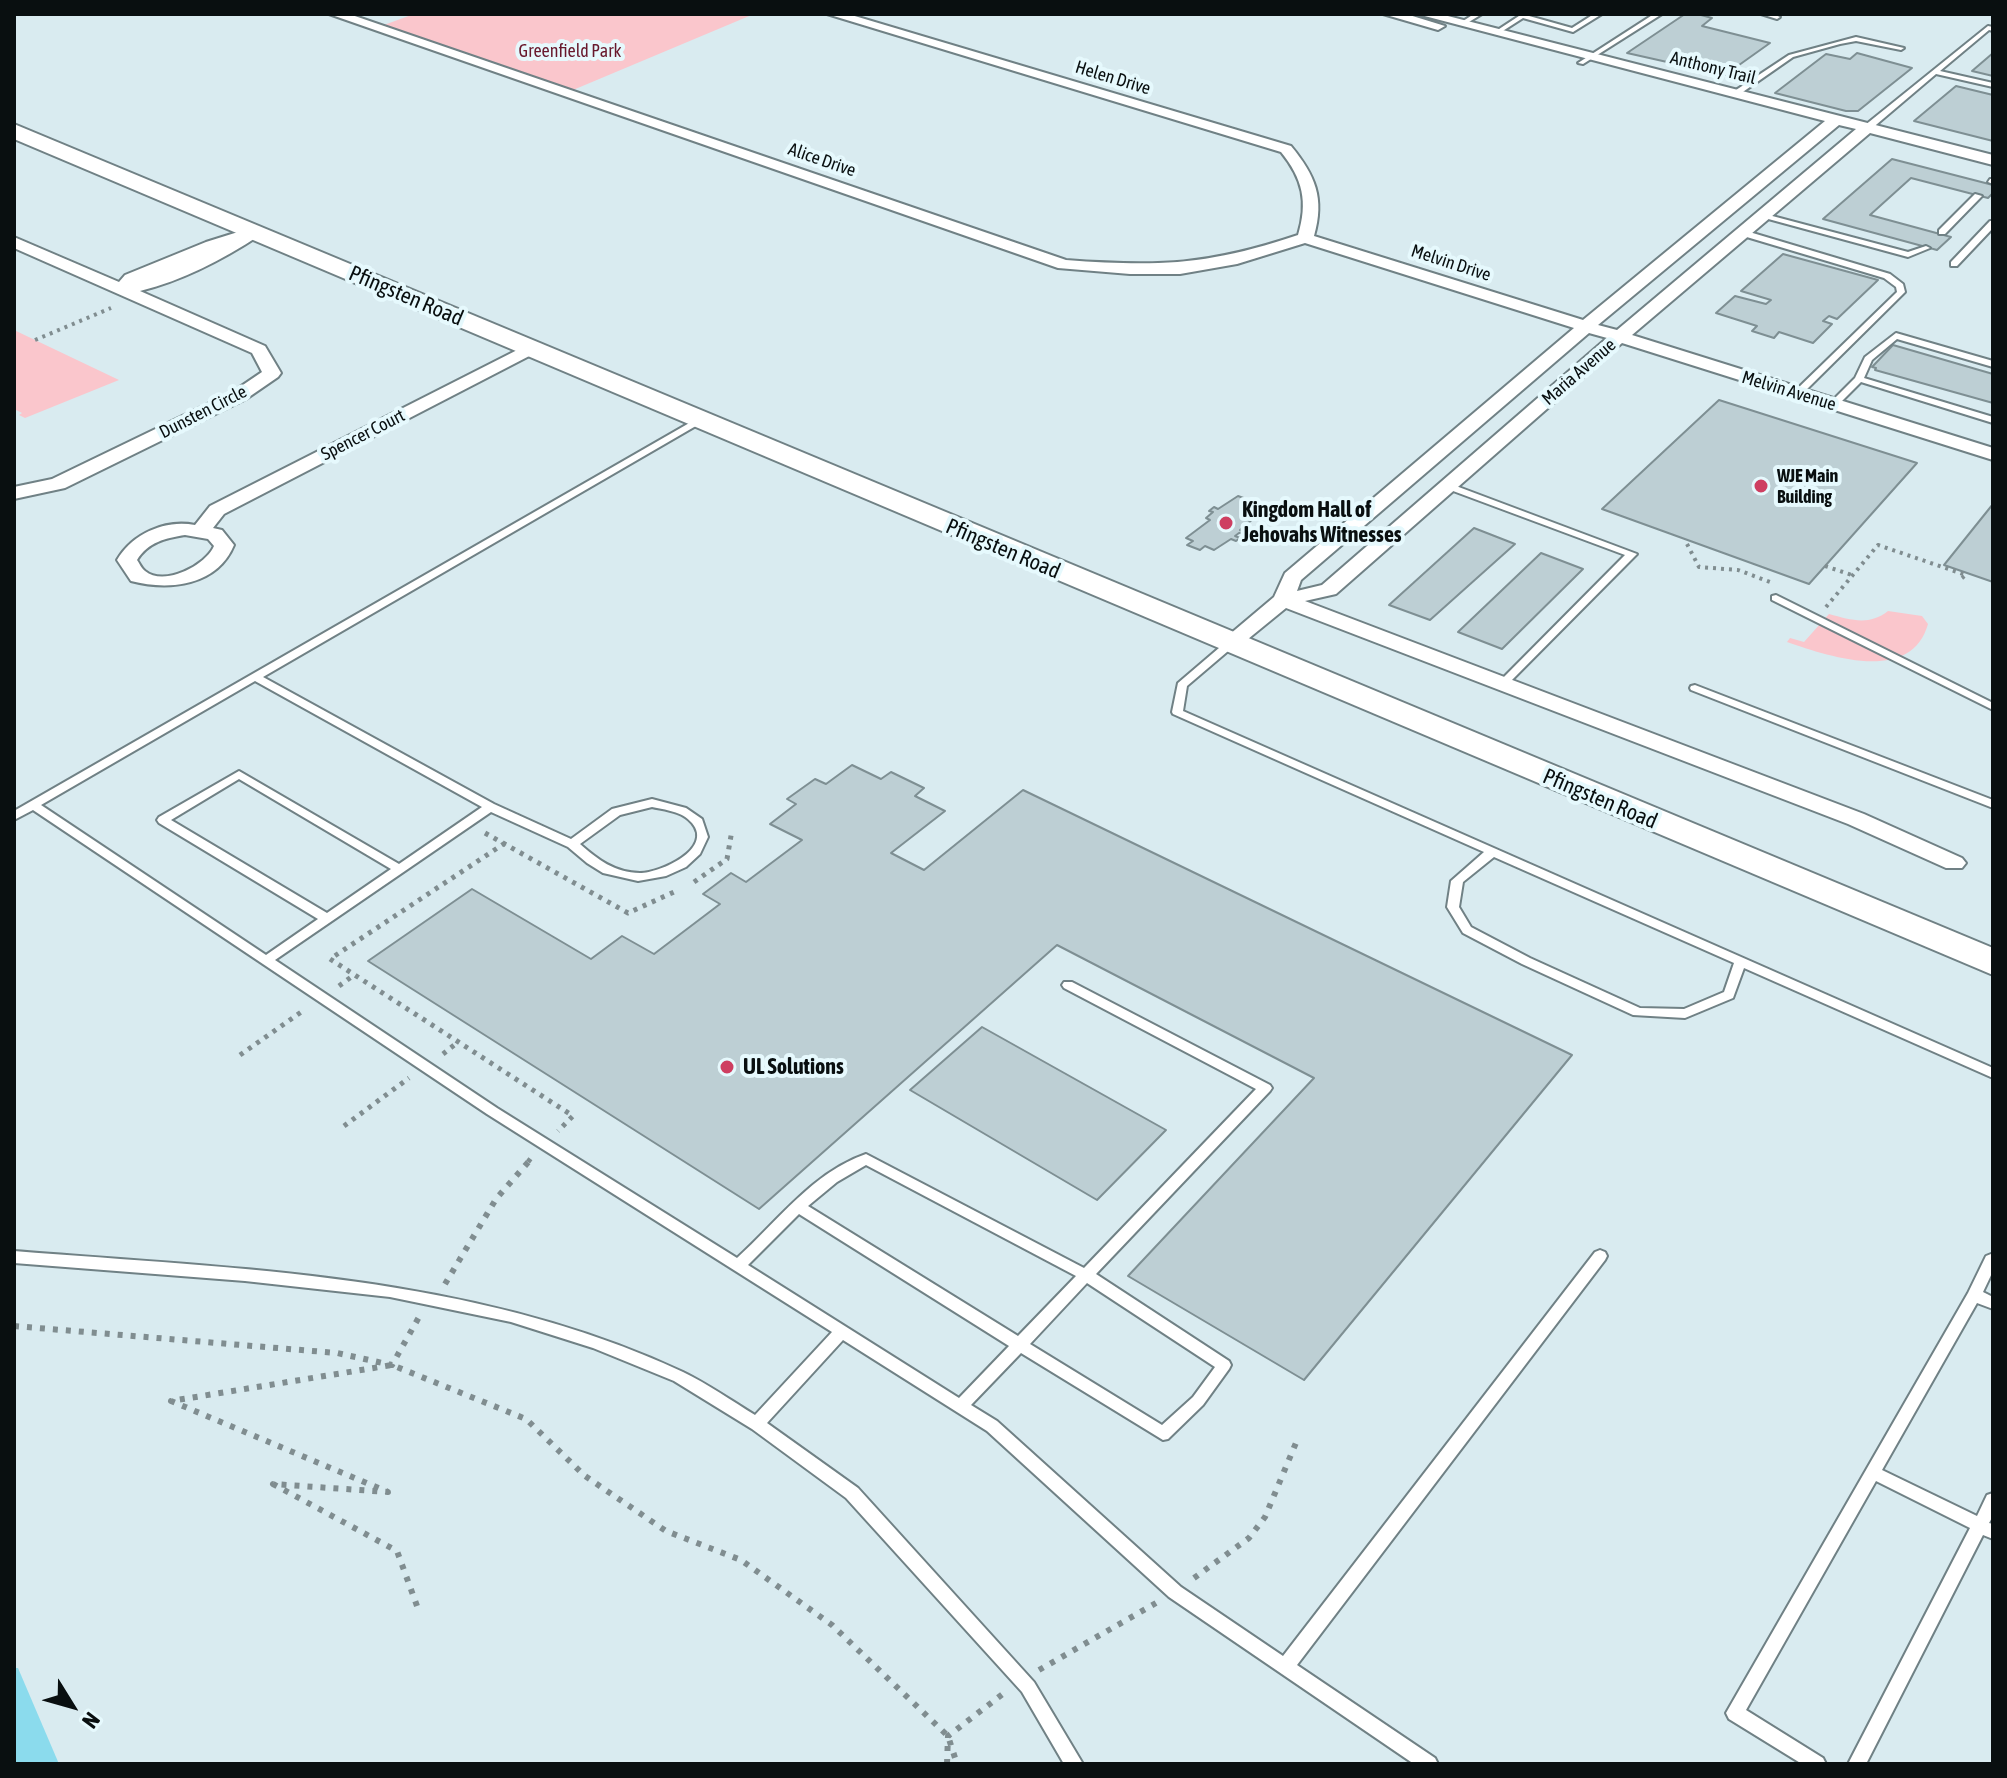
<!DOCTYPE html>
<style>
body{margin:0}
#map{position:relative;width:2007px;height:1778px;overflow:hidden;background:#d9ebf0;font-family:"Asap Condensed",sans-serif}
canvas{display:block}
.frame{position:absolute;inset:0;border:16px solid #090f10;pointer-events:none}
.north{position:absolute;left:32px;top:1666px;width:80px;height:80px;-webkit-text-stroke:6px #e6f9fd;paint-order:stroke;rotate:127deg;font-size:22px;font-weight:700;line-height:32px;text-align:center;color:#090f10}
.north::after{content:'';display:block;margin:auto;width:28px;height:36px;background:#090f10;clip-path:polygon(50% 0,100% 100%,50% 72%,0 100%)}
</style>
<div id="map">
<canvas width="2007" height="1778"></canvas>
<div class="frame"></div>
<div class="north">N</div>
</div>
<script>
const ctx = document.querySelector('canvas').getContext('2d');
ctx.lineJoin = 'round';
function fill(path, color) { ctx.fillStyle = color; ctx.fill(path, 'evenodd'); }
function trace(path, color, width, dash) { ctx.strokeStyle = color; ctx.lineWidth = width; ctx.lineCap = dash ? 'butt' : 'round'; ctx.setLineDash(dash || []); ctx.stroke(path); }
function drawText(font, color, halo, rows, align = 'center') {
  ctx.font = font + ' "Asap Condensed",sans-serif'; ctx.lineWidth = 8; ctx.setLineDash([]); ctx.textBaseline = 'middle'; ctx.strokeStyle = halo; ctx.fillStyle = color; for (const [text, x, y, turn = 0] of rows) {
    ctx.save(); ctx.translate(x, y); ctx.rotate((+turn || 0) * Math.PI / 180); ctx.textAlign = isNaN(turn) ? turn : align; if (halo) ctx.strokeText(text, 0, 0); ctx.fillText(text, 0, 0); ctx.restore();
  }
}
fill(new Path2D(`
 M414 14H754L573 90 384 25Z
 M14 330 119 380 25 418 19 415 22 413 14 409Z
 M1888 611 1922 616 1928 624C1911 685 1828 656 1787 642L1790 638 1804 642 1829 614C1851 620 1869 626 1888 611Z`), '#fac6cc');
fill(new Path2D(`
 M14 1668H18L59 1764H14Z`), '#8bdbed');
const building = new Path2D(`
 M1685 14H1703L1701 15 1712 18 1702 26 1770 43 1725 75 1627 53Z
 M1857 53 1912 68 1858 111H1846L1775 93 1826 54 1850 59Z
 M1993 53V76L1972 71Z
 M1956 86 1993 95V141L1914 121Z
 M1892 159 1993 185V193L1988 198 1911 178 1870 215 1951 237 1937 250 1823 219Z
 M1783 254 1878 280 1837 319 1829 316 1823 321 1832 324 1813 343 1779 332 1774 338 1752 331 1757 326 1716 313 1735 296 1766 304 1771 300 1741 291Z
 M1893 345 1993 374V403L1875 370 1876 368 1872 367Z
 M1719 400 1917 463 1809 584 1602 509Z
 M1238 496 1263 505 1255 511H1249L1253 512 1248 516 1254 518 1240 530 1247 532 1239 533 1235 536 1240 538 1236 541 1231 539 1214 550 1205 546 1200 550 1187 545 1193 541 1186 538 1210 520 1206 518 1213 512 1209 511 1214 507 1218 509Z
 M1993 504V582L1944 565Z
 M1474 528 1515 544 1430 620 1389 605Z
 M1541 553 1583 569 1502 649 1458 632Z
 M852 765 881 779 891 772 924 788 915 796 945 811 891 853 924 870 1023 790 1572 1055 1304 1380 1128 1276 1314 1078 1057 945 759 1209 368 961 472 889 591 959 622 936 654 954 720 904 703 894 731 873 746 882 802 840 770 824 796 804 787 799 815 779 826 784Z
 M982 1027 1166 1130 1097 1200 910 1090Z`);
fill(building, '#bdcfd4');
trace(building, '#7e8f93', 2);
const service = new Path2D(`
 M1474 14H1482L1464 25H1460V23Z
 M1522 14 1572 28 1594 14H1602L1573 32 1523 18 1498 34 1493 33Z
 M1654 14H1662L1583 64 1578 63Z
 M1761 14H1773L1780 17 1777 19Z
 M1988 26 1993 27V31L1989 30 1940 71 1993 83V87L1936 74 1870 130H1864V126Z
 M1856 37 1904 48 1901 50 1856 41 1840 44 1793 57 1737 96 1730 94 1789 55Z
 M1990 179H1993V184L1988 182Z
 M1975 194 1982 196 1945 234H1939V230Z
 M1761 213 1908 252 1926 246 1930 248 1908 257 1761 217Z
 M1990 221H1993V228L1957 266H1951V262Z
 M1740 231H1746L1890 274 1903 284 1905 292 1801 395H1795V391L1897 292 1896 287 1884 278 1740 235Z
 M1896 333 1993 361V367L1897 339 1872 360 1864 378 1993 417V423L1861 382 1837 406H1831V402L1855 378 1865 357Z
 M698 418 703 421 701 423 263 677 494 804 571 839 612 809 652 799 686 808 702 819 708 837 700 854 686 867 666 876 638 881 603 873 587 863 568 847 491 812 275 960 497 1108 737 1258C777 1222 813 1172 866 1154L1084 1268 1256 1089 1064 988 1062 985 1064 982H1072L1270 1085 1272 1088 1270 1091 1096 1274 1229 1361 1231 1365 1229 1369 1203 1405 1168 1439 1163 1440 1021 1353 971 1405 997 1421 1181 1587 1283 1656 1595 1252 1600 1250 1605 1252 1607 1256 1605 1260 1297 1665 1435 1758 1438 1764H1414L1169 1597 987 1431 843 1340 767 1423 858 1488 1034 1682 1083 1764H1064L1022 1692 846 1498 752 1429 674 1381 593 1348 511 1322 390 1297 245 1281 14 1263V1251C239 1269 474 1274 683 1372 708 1384 732 1401 755 1415L832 1332 487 1114 33 810 14 820V811ZM255 681 482 807 399 864 239 771 159 817 157 820 159 823 318 919 266 955 41 805ZM239 779 391 869 327 913 171 820ZM652 807C665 810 682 811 692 823 714 849 660 873 640 873 615 873 597 859 580 844L620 815ZM866 1165 1076 1276 1018 1336 808 1206 837 1182ZM799 1214 1009 1346 959 1398 748 1265ZM1087 1283 1215 1367 1193 1397 1162 1425 1030 1344Z
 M1448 483 1637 554 1505 687 1501 688 1496 685 1625 555 1445 488 1443 486Z
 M1776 595 1993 703V710L1772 600V596Z
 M1230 641 1234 642 1235 644 1234 646 1187 686 1183 711 1993 1068V1078L1744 968 1733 998 1685 1018 1633 1015 1522 964 1463 933 1447 907 1451 881 1484 852 1173 714 1172 712 1178 683 1226 642ZM1494 857 1734 963 1724 992 1684 1009 1640 1008 1530 958 1471 927 1459 907 1463 882Z
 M1695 685 1993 800V808L1691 690 1690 688 1691 686Z
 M1991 1254 1993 1255V1271L1983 1292 1993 1297V1309L1977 1303 1882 1470 1977 1516 1987 1495 1993 1493V1516L1989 1523 1993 1524V1539L1983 1535 1866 1764H1848L1970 1528 1876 1481 1746 1710 1823 1758 1826 1764H1802L1729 1719 1726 1713 1968 1293 1986 1256Z`);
const minor = new Path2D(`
 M329 14H349L1066 260C1159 267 1209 265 1298 235 1308 202 1303 179 1281 152L827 14H848L1291 146C1315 175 1325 198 1314 236L1583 320 1825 121 1417 14H1440L1993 155V165L1870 133 1632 335 1993 448V460L1622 343 1336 594 1305 601 1864 814 1962 858 1966 863 1962 868H1946L1848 824 1286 608 1237 648H1223L1219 644 1223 640 1274 597 1285 573 1574 328 1305 243 1237 264 1180 274H1130L1058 268ZM1839 125 1856 129 1617 330 1598 325ZM1589 333 1607 338 1322 585 1297 591 1301 580Z
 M1383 14H1406L1445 26 1438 30Z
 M254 227 260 229V235C222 260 184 280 140 291L265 346 281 373 278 377 246 399 65 488 14 499V487L52 479 234 391 262 372 252 353 14 248V237L119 282 125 275 206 242Z
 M531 343 537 344 540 348 537 352 224 514 213 528 222 530 234 545C217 586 169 591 131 581L117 560C132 534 165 519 195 525L210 506ZM185 535 208 539 214 546C206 565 164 587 145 571 141 568 140 564 137 560 148 542 166 538 185 535Z`);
const secondary = new Path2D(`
 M14 124 1993 948V975L14 139Z`);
trace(service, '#708185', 4);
trace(minor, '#708185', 4);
trace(secondary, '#708185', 4);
trace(new Path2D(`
 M35 340 111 308
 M1687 544 1699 567 1738 570 1770 582
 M1825 566 1855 576
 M1826 607 1878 545 1966 575 1958 581`), '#808d90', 4, [3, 5]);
trace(new Path2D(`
 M485 833 628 913 674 892
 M505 843 330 959 573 1116 558 1131
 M694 882 727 859 732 830
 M339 986 354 975
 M443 1054 458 1042
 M240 1055 304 1010
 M344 1126 409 1078
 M528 1162 531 1158`), '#808d90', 5, [4, 6]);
trace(new Path2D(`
 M445 1284 496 1199 530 1160
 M14 1326 337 1353 392 1365 419 1317
 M1194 1578 1249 1538 1265 1517 1298 1438
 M417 1606 397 1551 273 1484 388 1492 171 1401 392 1365 526 1419 585 1476 666 1531 741 1560 832 1625 948 1736 957 1764
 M1039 1670 1156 1603
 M947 1764 948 1736 1004 1693`), '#808d90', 6, [5, 8]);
fill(service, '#fff');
fill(minor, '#fff');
fill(secondary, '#fff');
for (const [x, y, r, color] of [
 [1761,486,8,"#ce3f61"],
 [1226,523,8,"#ce3f61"],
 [727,1067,8,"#ce3f61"]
]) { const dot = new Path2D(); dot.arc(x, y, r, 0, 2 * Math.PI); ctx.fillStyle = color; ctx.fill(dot); trace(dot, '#e6f9fd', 3); }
drawText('18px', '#68192d', '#e6f9fd', [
 ["Greenfield Park",570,51]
]);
drawText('18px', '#090f10', '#e6f9fd', [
 ["Anthony Trail",1713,68,14],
 ["Helen Drive",1113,78,17],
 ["Alice Drive",822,160,19],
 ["Melvin Drive",1451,263,18],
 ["Maria Avenue",1579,372,-41],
 ["Melvin Avenue",1789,391,17],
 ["Dunsten Circle",203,412,-27],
 ["Spencer Court",363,435,-27]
]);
drawText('bold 18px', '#090f10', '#e6f9fd', [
 ["WJE Main",1777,476],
 ["Building",1777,497]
], 'left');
drawText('22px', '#090f10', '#e6f9fd', [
 ["Pfingsten Road",406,296,23],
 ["Pfingsten Road",1003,549,23],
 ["Pfingsten Road",1600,799,23]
]);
drawText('bold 22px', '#090f10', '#e6f9fd', [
 ["Kingdom Hall of",1242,510],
 ["Jehovahs Witnesses",1242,535],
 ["UL Solutions",743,1067]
], 'left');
</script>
